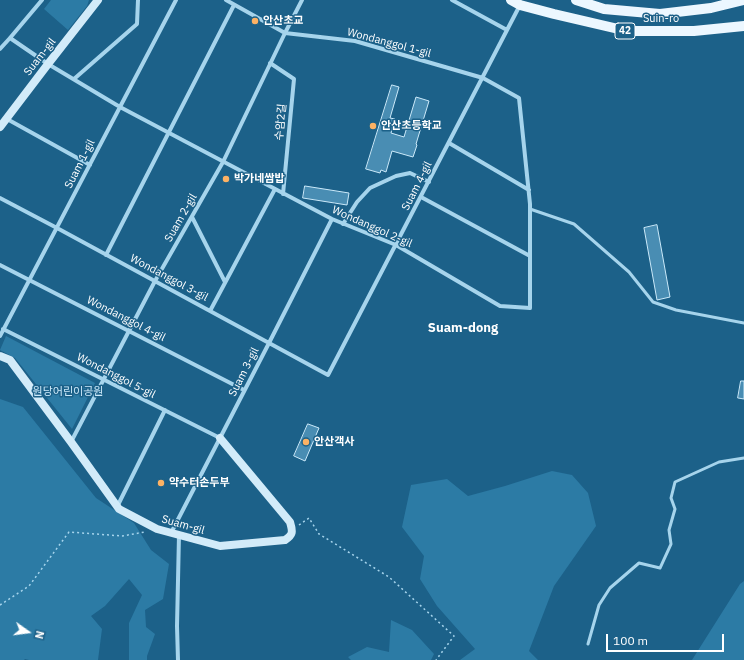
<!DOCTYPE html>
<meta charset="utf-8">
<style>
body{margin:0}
#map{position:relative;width:744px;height:660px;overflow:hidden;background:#1c6189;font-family:"IBM Plex Sans",sans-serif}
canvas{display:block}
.north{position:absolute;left:8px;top:612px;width:40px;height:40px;-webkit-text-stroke:3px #1c6189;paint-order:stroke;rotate:104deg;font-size:11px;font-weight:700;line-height:16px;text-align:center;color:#fff}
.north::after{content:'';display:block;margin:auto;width:14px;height:18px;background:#fff;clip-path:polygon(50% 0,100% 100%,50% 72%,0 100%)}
.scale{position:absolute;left:606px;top:634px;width:118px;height:18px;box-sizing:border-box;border:2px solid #fff;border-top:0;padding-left:5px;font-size:12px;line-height:14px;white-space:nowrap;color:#fff;-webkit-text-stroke:3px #1c6189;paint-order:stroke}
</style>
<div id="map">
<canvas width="744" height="660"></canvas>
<div class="north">N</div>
<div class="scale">100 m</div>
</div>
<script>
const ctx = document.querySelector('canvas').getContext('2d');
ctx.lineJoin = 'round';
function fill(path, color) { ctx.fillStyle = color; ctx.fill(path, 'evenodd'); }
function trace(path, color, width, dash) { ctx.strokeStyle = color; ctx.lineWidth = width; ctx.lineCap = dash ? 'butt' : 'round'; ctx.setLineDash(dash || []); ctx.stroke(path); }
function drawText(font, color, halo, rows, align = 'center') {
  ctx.font = font + ' "IBM Plex Sans","Noto Sans KR",sans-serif'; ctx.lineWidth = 3; ctx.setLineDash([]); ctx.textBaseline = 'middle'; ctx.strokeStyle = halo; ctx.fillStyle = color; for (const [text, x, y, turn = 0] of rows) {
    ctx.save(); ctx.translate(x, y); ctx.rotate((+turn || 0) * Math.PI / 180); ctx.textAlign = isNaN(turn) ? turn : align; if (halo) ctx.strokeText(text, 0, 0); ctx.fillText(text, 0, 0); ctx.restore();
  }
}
fill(new Path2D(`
 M51 0H89L87 6 68 30 44 9Z
 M6 336 95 383 72 429 15 358 0 350Z
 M0 399 23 407 96 498 134 523 151 550 169 564 163 599 145 610 146 627 155 634 147 656V660H129V623L142 595 129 579 105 606 91 616 102 629 98 660H29L25 659 24 660H0Z
 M552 471 572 475 588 493 596 526 554 586 529 651 538 660H460L475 649 437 606 420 579 424 556 402 527 411 485 447 479 468 496 505 486Z
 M744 581V660H692L740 584Z
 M391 620 412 630 434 654 431 660H351L348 657 367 647 389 652Z`), '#2c7ba5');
const building = new Path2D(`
 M392 85 399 87 390 118 395 119 391 133 404 137 416 97 429 101 416 144 417 145 413 157 392 151 386 172 381 170 380 173 366 169Z
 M305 186 349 193 347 205 303 198Z
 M657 225 670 297 657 300 644 228Z
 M741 381H744V399L738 398Z
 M308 424 319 428 305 461 294 456Z`);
fill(building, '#498db3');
trace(building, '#cbe9f9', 1);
trace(new Path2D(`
 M299 525 309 518 319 534 389 577 454 636 436 660
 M0 605 29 586 69 532 122 536 145 532`), '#a6d4ec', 1.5, [2, 3]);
trace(new Path2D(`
 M530 209 574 224 629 272 653 302 676 310 744 323
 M588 644 599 605 610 588 639 563 660 568 671 544 669 530 675 509 671 498 675 482 719 462 744 458`), '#a6d4ec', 3);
trace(new Path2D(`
 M452 0 507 30
 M10 38 48 64 120 107 332 219 396 245 500 306 530 308V204L519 98 483 78 355 41 285 33 226 0
 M0 49 10 38 42 0
 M270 63 294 79 283 194
 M74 79 137 24 138 0
 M7 119 90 165
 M449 143 529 190
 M421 197 530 256
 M0 198 57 228 328 375 520 5
 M192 217 225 282
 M343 224 357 202 370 188 396 176 410 173 429 182
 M106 255 234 5
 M0 265 244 390
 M210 311 275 189
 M3 329 220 438
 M0 336 176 0
 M71 442 155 281 223 162 285 33 302 0
 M117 507 165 410
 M171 533 269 343 332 219
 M178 660 177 626 179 535`), '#a6d4ec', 4);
trace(new Path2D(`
 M0 127 48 64 98 0
 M0 356 10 360 71 442 119 509 157 529 220 546 285 540C293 535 293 532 290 522L220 438`), '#d2ebf9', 8);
trace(new Path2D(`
 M511 0 520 5 554 14 627 31H694L744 26
 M576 0 604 9 660 14 711 8 743 0`), '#ecf7ff', 10);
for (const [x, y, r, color] of [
 [255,21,4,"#fdb264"],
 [373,126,4,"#fdb264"],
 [226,179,4,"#fdb264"],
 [306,442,4,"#fdb264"],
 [161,483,4,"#fdb264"]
]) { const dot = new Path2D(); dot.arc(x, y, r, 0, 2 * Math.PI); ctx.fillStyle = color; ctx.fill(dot); trace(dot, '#1c6189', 1.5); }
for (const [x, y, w] of [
 [625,31,20]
]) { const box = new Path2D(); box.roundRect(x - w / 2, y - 8, w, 16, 3); ctx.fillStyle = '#1c6189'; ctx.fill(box); trace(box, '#fff', 1); }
drawText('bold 10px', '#fff', null, [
 ["42",625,31]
]);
drawText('11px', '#fff', '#1c6189', [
 ["Suin-ro",661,19],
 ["Wondanggol 1-gil",389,43,15],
 ["Suam-gil",40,57,-52],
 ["수암2길",281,122,-85],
 ["Suam 1-gil",80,164,-63],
 ["Suam 4-gil",417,186,-63],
 ["Suam 2-gil",181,218,-60],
 ["Wondanggol 2-gil",372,227,24],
 ["Wondanggol 3-gil",169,278,28],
 ["Wondanggol 4-gil",126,319,27],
 ["Suam 3-gil",244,372,-63],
 ["Wondanggol 5-gil",116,376,27],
 ["Suam-gil",183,525,16]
]);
drawText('bold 11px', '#fff', '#1c6189', [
 ["안산초교",263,21],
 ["안산초등학교",381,126],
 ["박가네쌈밥",234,179],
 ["안산객사",314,442],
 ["약수터손두부",169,483]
], 'left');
drawText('11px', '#cbe9f9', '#1c6189', [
 ["원당어린이공원",68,392]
]);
drawText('bold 13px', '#fff', '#1c6189', [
 ["Suam-dong",463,328]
]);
</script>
